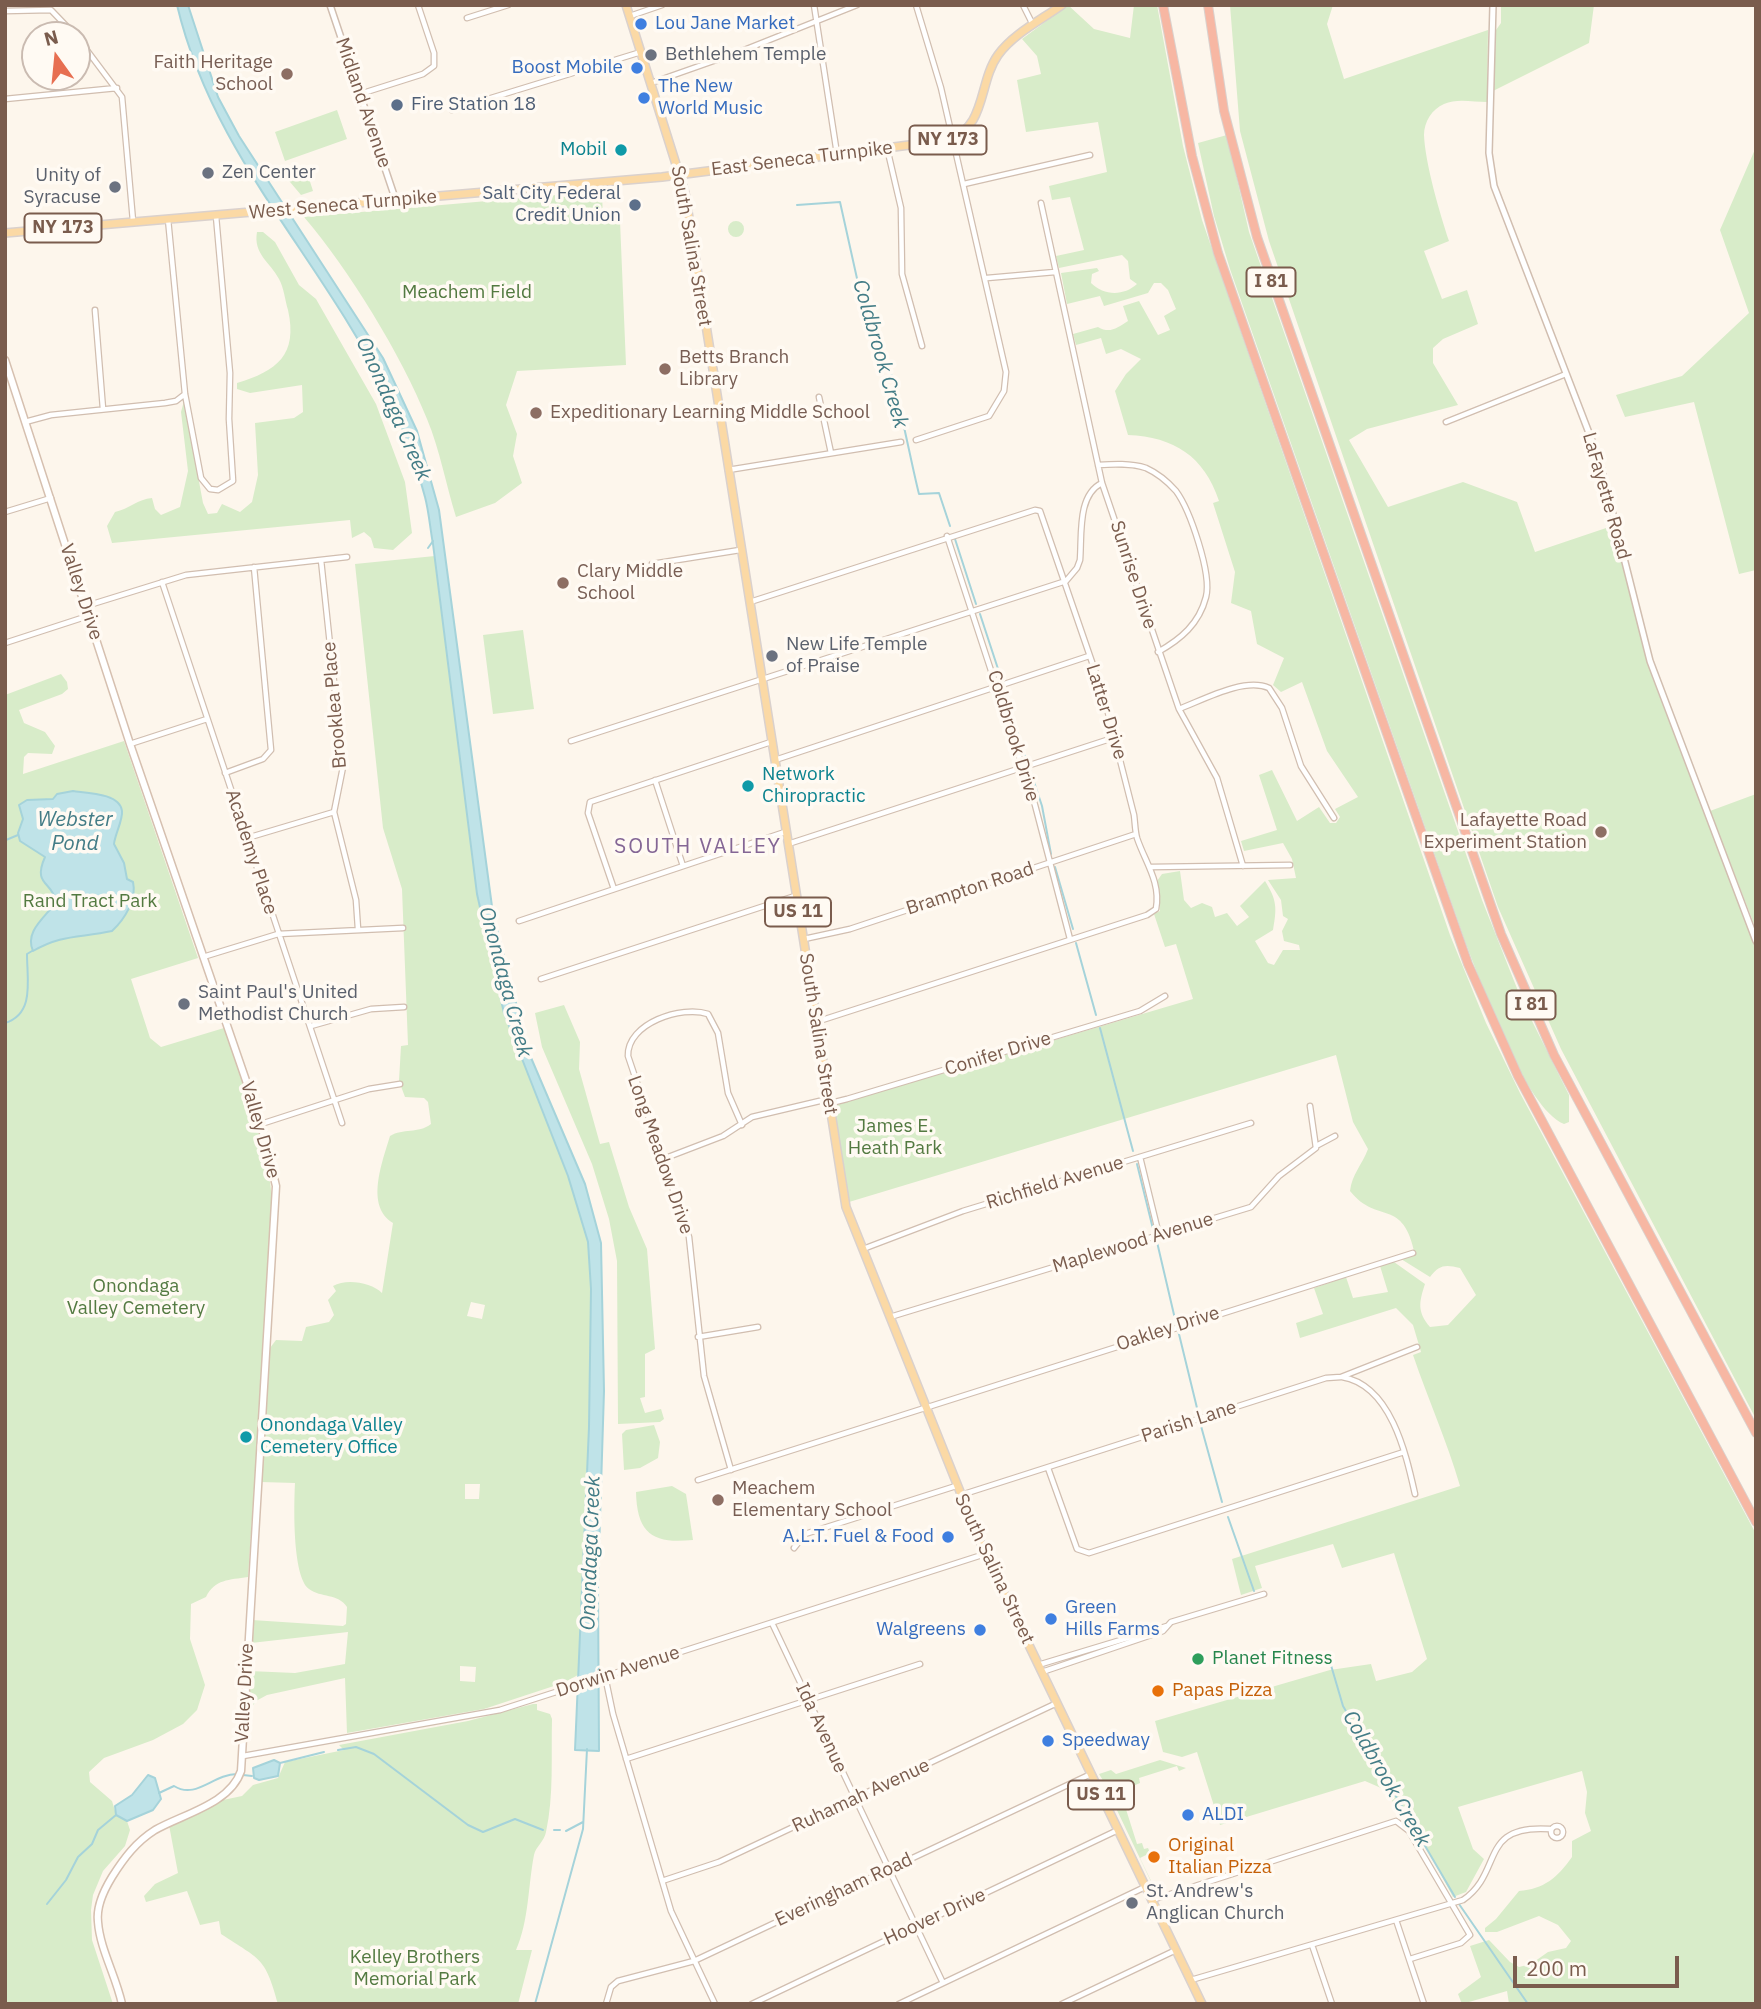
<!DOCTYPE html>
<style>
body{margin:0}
#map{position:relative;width:1761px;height:2009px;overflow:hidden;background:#fdf6ec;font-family:"IBM Plex Sans",sans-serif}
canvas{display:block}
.frame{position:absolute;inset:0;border:7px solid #7a5c4d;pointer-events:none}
.north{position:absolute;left:21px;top:21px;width:70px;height:70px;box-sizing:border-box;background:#fffaf3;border:2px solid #cabbb1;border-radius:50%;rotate:345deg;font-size:19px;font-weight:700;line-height:28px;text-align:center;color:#7a5c4d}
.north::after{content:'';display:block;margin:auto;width:24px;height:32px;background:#e76f51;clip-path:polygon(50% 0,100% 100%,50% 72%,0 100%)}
.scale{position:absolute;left:1513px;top:1956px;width:166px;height:32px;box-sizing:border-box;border:4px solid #7a5c4d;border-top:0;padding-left:9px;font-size:21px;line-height:24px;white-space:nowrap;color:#7a5c4d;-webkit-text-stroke:5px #fffaf3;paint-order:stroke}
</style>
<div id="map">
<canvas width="1761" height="2009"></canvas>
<div class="frame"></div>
<div class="north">N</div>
<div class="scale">200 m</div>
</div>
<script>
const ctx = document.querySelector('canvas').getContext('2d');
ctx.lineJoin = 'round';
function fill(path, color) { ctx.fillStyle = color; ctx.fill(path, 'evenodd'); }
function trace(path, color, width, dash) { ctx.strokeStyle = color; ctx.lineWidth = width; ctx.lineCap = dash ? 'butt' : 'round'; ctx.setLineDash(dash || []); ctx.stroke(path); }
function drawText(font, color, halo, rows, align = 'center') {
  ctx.font = font + ' "IBM Plex Sans",sans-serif'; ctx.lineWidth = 7; ctx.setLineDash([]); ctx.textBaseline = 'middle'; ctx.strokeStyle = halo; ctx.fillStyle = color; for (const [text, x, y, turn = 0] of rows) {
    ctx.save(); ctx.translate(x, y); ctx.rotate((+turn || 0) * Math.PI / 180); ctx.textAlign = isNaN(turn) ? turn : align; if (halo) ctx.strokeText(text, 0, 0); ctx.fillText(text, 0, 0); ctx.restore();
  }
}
fill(new Path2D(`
 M1068 5 1094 29 1130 38 1134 5H1157L1183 146 1202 220 1450 935 1486 1023 1520 1093 1756 1534V2004H1509L1507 1991 1462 2004 1458 1994 1481 1977 1470 1946 1489 1940 1510 1962 1519 1967 1531 1964 1548 1952 1566 1948 1571 1941 1558 1925 1539 1916 1497 1932H1485V1928L1496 1919 1519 1891C1544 1889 1557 1878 1572 1857V1841L1591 1831 1585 1813 1587 1792 1582 1771 1458 1807 1473 1849 1484 1859 1466 1892 1453 1897 1412 1821 1397 1812 1388 1791 1365 1781 1220 1825 1197 1752 1182 1757 1163 1752 1155 1721 1330 1670 1371 1664 1376 1681 1412 1672 1427 1659 1394 1553 1342 1568 1333 1544 1255 1566 1262 1588 1241 1595 1232 1559 1460 1486C1447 1441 1428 1399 1413 1355L1421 1352 1413 1325 1396 1308 1300 1338 1296 1323 1323 1314 1314 1288 1346 1277 1353 1298 1388 1292 1380 1266 1394 1262 1425 1284C1419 1302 1417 1312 1430 1327L1448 1325 1476 1295 1460 1268C1445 1264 1439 1265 1430 1277L1401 1259 1415 1255C1403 1196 1378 1226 1350 1191 1352 1174 1362 1165 1368 1149L1353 1122 1336 1055 849 1202 834 1109 838 1104 1193 999 1176 944 1165 947 1154 914 1160 911 1157 881 1162 874 1180 871 1184 900 1191 908 1202 903 1212 907 1215 917 1227 913 1237 926 1249 917 1240 906 1265 881C1277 900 1277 908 1273 930L1255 941 1268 963 1274 965 1283 950H1300L1299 945 1284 941 1282 931 1288 919 1283 916 1281 900 1268 880 1296 878 1292 859 1283 843 1244 851 1241 841 1277 830 1259 775 1272 770 1297 821 1319 807 1330 823H1336L1340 817 1335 809 1358 797 1327 751 1302 682 1281 692 1273 685 1284 658 1257 644 1251 611 1231 603 1235 572 1213 503 1219 501C1204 456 1174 437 1128 435L1115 391 1126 374 1141 359 1121 349 1106 354 1101 338 1076 345 1073 334 1098 327C1110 334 1117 328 1128 321L1123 306 1139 301 1158 335 1170 330 1164 316 1176 309 1168 290 1161 283H1154L1148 293 1104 306 1100 296 1067 304 1061 273 1097 268 1099 271 1092 274 1091 283C1104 296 1124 296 1137 284L1130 279 1128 261 1122 255 1059 268 1056 256 1084 250 1070 197 1052 200 1049 186 1107 172 1098 122 1026 132 1017 80 1041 74 1037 56 1022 39Z
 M1230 5H1333L1327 24 1344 79 1488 30 1487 102C1473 102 1457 98 1444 104 1432 109 1424 122 1424 135 1425 163 1440 214 1449 241L1424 251 1442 299 1467 290 1478 324 1443 339 1433 348V363L1458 405 1367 429 1349 440 1388 507 1463 482 1517 502 1535 552 1612 526 1653 679 1756 950V1419L1561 1049 1498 907 1269 241 1240 131Z
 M1501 5H1594L1589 43 1493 91 1496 30 1501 23Z
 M337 110 347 139 285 161 275 132Z
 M1227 135 1249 232 1482 900 1522 1001 1569 1095V1122L1564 1124C1525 1108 1482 985 1466 944L1230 269 1214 216 1198 143Z
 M1756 147V570L1739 574 1694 402 1625 417 1616 395 1682 376 1749 313 1720 230Z
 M306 169 313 191 301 195 285 176Z
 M602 191 603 222 620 221 626 365 517 371 506 405 517 434 513 456 522 483 495 503 456 517C446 485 440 450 427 419 402 356 348 268 304 217Z
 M728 229a8 8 0 1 1 16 0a8 8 0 1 1-16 0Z
 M257 232H263L275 242 299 285 316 299 376 404 405 482 412 533 393 550 374 548 371 538 364 532 352 538 350 520 112 543 107 526 115 512C129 509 138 499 152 498L155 509 161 515 180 507 188 471 181 412 184 401 203 503 208 514 217 513 222 504 240 512 252 502 258 475 255 423 294 418 303 412 302 385 250 393 237 389V383C277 371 298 355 288 310 285 300 284 288 279 279 270 262 253 254 257 232Z
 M435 556 477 894 504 1013 568 1176 588 1242 591 1289 589 1427 578 1675 563 1683 484 1709 347 1733 345 1678 267 1695 256 1701 248 1713 249 1671 295 1673 345 1664 348 1632 251 1643 252 1620 343 1626 346 1624 347 1607C338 1593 321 1598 309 1589 292 1576 294 1504 295 1483L261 1482 270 1348 276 1340 302 1341 306 1327 329 1322 334 1315 328 1300 336 1291 333 1286C347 1278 372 1283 382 1293L393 1223C365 1206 382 1163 390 1136 403 1128 418 1134 431 1124L428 1102 424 1098 405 1097 399 1081 401 1046 408 1045 402 889 383 828 355 564ZM471 1302 485 1305 482 1319 467 1316ZM465 1484H480L479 1499H465ZM460 1666 476 1667 475 1682 460 1681Z
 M523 630 534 709 493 714 483 635Z
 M61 674 67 682 68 689 62 694 19 710 24 723 45 732 55 746 52 754 28 753 24 757 23 774 124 741 198 958 131 979 150 1038 161 1047 224 1028 267 1153 273 1209 248 1577C229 1580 215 1579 206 1597L191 1604 190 1639 205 1685 197 1710 183 1724 153 1740 104 1758 89 1772 90 1782 112 1801 115 1811 127 1821 130 1830 125 1846 103 1871 93 1895 91 1910 92 1940 113 2004H5V695Z
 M1756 794V929L1710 811Z
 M564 1005 580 1042 579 1069 600 1144 609 1142 629 1207 647 1249 655 1349 645 1354V1397L640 1398 645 1413 661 1409 664 1419 660 1422 618 1424 617 1261 609 1219 592 1164 542 1047 535 1013Z
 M654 1425 660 1442 658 1458 640 1468 624 1470 622 1434 626 1430Z
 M672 1486 686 1494 693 1540C653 1544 637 1534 636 1492Z
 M533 1704H537V1710L550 1714 552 1719C551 1756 554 1796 546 1832 544 1842 536 1846 534 1855 528 1886 529 1921 516 1950H532L518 2004H278C265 1956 260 1960 221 1934L219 1921 200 1925 187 1891 146 1902 144 1896 155 1884 178 1873 169 1825 223 1800 242 1796 253 1785 278 1778 285 1762 344 1750 339 1745 468 1721Z
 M1160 1760 1186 1768 1179 1771 1177 1766 1139 1778 1140 1783 1112 1795 1099 1774 1111 1770 1116 1774Z
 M1125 1798 1128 1799 1124 1803 1137 1844 1142 1843 1144 1849 1148 1848 1150 1853 1140 1858 1155 1889 1162 1887 1164 1892 1158 1893 1155 1890 1115 1806Z`), '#d8ecc9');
const water = new Path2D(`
 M177 5H188L218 97 239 136 383 358 417 431 439 510 493 914 529 1053 585 1184 601 1243 604 1391 598 1584 599 1751 575 1750 589 1427 591 1289 588 1242 568 1176 504 1013 477 894 433 544C430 528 429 512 425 497 416 461 402 425 386 392 321 257 213 157 177 5Z
 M73 791C86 793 120 793 122 811 123 820 115 834 114 844L124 863 127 879 133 882C137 899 125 919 112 931 80 938 62 934 33 951 24 931 46 917 56 902 53 881 32 886 45 857L20 841 18 833 23 819 19 805 27 800 53 799 57 794Z
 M274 1760 280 1763 278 1776 259 1780 254 1778 253 1768Z
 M148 1775 155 1778 161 1799 153 1810 127 1821 116 1815 115 1806 132 1795Z`);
fill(water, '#bfe3e8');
trace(water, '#a5d3da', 2);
fill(new Path2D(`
 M285 202 295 217 274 219 264 204Z
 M602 1671V1684L577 1692V1679Z`), '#fdf6ec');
trace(new Path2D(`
 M797 205 840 202 862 301C889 336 907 447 919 494L939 493 950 526
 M955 539 976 604
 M428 548 433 541
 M980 614 1001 678
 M1004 689 1026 759
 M1030 770 1042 806 1051 854
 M6 840 18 835
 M1055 867 1073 929
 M1076 943 1096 1015
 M5 1023C35 1014 27 980 27 954L32 951
 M1100 1028 1133 1151
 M1137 1164 1153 1229
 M1157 1242 1175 1319
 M1178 1330 1197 1408
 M1201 1426 1222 1502
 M1228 1517 1254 1591
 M1328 1655 1343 1706 1455 1897
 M338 1750 356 1747 374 1754 468 1825 483 1832 515 1819 543 1830
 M280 1763 324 1752
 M243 1775 252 1776
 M159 1793 174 1786C196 1800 213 1774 237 1774
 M554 1830H560
 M566 1831 583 1822
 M47 1904 66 1880 78 1857 92 1844 98 1830 116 1815
 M1459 1904 1528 2004
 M535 2004 583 1829 587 1749`), '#a5d3da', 2);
const minor = new Path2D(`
 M814 5 837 154
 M916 5 941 88 1006 372 1004 391 989 416 916 440
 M1023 5 1033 25
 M5 11 51 10 75 35
 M630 16 662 5
 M467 18 508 5
 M77 37 122 97 133 221
 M651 83 739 52 857 5
 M360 94 423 74 434 66V53L418 5
 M5 99 117 88
 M452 110 641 52
 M887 148 901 208 902 274 922 346
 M964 184 1090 155
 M1041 203 1102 483 1179 709 1217 778 1243 866
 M168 219 185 394 201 478 210 489 218 490 233 481 229 419 230 373 216 216
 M987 278 1055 272
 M95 310 103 409
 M819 397 831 453
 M25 422 51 415 165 403 176 401 185 394
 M1446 422 1566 374
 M1098 465C1113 464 1131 463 1146 468 1157 473 1168 482 1176 491 1190 510 1212 574 1206 597 1199 624 1181 639 1158 652
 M728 470 901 442
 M5 512 51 498
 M947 536 1035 805 1070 939
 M321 560 343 767 334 812 356 900 358 929
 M652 564 740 550
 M162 582 342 1123
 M750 602 1035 510 1040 511 1104 697 1134 815C1135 822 1135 831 1137 838 1145 862 1161 882 1156 909L1147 915 816 1022
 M86 606 186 575 347 557
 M5 643 88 616
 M1179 709C1203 700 1244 677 1269 688L1282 708 1301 766 1334 818
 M571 741 1066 581 1077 568 1080 560C1082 535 1077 495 1102 483
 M130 744 207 719
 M775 760 1089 656
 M225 773 263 759 271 750 254 567
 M655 780 683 866
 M247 838 334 812
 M788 844 1116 737
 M1151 867 1290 865
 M614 889 588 813 590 802 771 742
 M519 921 785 832
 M804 939 850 929 1136 834
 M203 957 278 934 403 928
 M541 979 795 896
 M311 1026 371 1009 404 1007
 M261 1124 369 1089 400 1084
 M1318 1145 1335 1136
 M1140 1157 1159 1235
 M663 1159 723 1136 752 1117 828 1099 835 1102 847 1099 1140 1011 1165 996
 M863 1249 963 1211 1251 1123
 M890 1317 1251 1207 1279 1176 1316 1148 1310 1106
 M698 1337 758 1327
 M1342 1377C1391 1385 1406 1454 1415 1494
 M1048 1468 1077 1549 1089 1553 1404 1452
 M731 1470 704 1376 689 1237 628 1056C627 1023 682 1005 708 1014L718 1033 728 1093 742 1125
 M698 1480 1413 1253
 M961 1495 1326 1378 1341 1377 1417 1347
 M794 1548 805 1534 956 1486
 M772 1623 943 1983
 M1038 1665 1167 1626
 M1042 1672 1163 1631 1171 1622 1264 1594
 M605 1676 613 1714 671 1911 715 2004
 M243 1756 500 1710 985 1554
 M626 1759 920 1664
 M1551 1832a6 6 0 1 1 12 0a6 6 0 1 1-12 0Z
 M662 1881 719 1862 1057 1703
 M1152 1900 1396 1821 1409 1831 1470 1935 1461 1943 1410 1959
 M1396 1920 1424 2004
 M1312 1945 1332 2004
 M1191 1980 1463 1900C1504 1872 1478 1824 1550 1829
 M606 2004 611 1987 618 1981 694 1961 1091 1774
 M752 2004 1118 1830
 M899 2004 1145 1887
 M1062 2004 1176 1950`);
const tertiary = new Path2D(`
 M330 5 396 201
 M1493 5 1489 153 1494 186 1599 459 1650 661 1756 941`);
const secondary = new Path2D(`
 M5 360 130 744 261 1124 276 1186 241 1771C230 1804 183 1814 155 1830 136 1842 124 1858 112 1877 104 1890 96 1906 98 1922 100 1949 116 1976 122 2004`);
const primary = new Path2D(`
 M626 5 685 193 846 1207 985 1554 1202 2004
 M5 233 662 177 948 140C987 127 978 83 998 55 1013 34 1041 20 1062 5`);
const motorway = new Path2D(`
 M1163 5 1192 156 1218 253 1468 964 1518 1076 1756 1522
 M1208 5 1224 111 1257 237 1501 934 1554 1055 1756 1433`);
trace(minor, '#d1beb0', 7);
trace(tertiary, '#d1beb0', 8);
trace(secondary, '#d6c0b0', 9);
trace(primary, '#dad1cd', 10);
trace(motorway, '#dad1cd', 10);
trace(minor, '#fff', 4.5);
trace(tertiary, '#fff', 5);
trace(secondary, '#fff', 6);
trace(primary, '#fbd9a5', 7);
trace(motorway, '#f7b7a3', 8);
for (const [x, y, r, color] of [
 [641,24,7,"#3f7fe0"],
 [651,55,7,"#6b7280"],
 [637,68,7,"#3f7fe0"],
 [287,74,7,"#8d6e63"],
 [644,98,7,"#3f7fe0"],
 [397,105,7,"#5c6f8a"],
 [621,150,7,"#0f9aa8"],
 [208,173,7,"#6b7280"],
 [115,187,7,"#6b7280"],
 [635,205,7,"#5c6f8a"],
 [665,369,7,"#8d6e63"],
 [536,413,7,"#8d6e63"],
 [563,583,7,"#8d6e63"],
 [772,656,7,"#6b7280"],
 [748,786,7,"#0f9aa8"],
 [1601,832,7,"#8d6e63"],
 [184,1004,7,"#6b7280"],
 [246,1437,7,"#0f9aa8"],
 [718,1500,7,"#8d6e63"],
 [948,1537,7,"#3f7fe0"],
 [1051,1619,7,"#3f7fe0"],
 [980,1630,7,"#3f7fe0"],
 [1198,1659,7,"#2e9e5b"],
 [1158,1691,7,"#e8710a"],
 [1048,1741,7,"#3f7fe0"],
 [1188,1815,7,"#3f7fe0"],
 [1154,1857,7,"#e8710a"],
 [1132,1903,7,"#6b7280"]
]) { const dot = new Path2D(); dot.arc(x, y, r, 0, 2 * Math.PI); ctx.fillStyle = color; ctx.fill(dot); trace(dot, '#fffaf3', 2.5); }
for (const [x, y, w] of [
 [948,140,77],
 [63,228,77],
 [1271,282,49],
 [798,912,66],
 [1531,1005,49],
 [1101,1795,66]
]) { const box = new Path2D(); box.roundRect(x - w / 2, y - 14.5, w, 29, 5); ctx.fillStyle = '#fffaf3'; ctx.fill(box); trace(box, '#7a5c4d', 2); }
drawText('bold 18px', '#7a5c4d', null, [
 ["NY 173",948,140],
 ["NY 173",63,228],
 ["I 81",1271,282],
 ["US 11",798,912],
 ["I 81",1531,1005],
 ["US 11",1101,1795]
]);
drawText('19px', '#366cbe', '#fffaf3', [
 ["Lou Jane Market",655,24],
 ["Boost Mobile",623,68,"right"],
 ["The New",658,87],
 ["World Music",658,109],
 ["A.L.T. Fuel & Food",934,1537,"right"],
 ["Green",1065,1608],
 ["Hills Farms",1065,1630],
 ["Walgreens",966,1630,"right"],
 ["Speedway",1062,1741],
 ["ALDI",1202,1815]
], 'left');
drawText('19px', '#5b616d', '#fffaf3', [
 ["Bethlehem Temple",665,55],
 ["Zen Center",222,173],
 ["Unity of",101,176,"right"],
 ["Syracuse",101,198,"right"],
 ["New Life Temple",786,645],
 ["of Praise",786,667],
 ["Saint Paul's United",198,993],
 ["Methodist Church",198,1015],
 ["St. Andrew's",1146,1892],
 ["Anglican Church",1146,1914]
], 'left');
drawText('19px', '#785e54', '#fffaf3', [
 ["Faith Heritage",273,63,"right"],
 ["School",273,85,"right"],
 ["Betts Branch",679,358],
 ["Library",679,380],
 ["Expeditionary Learning Middle School",550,413],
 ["Clary Middle",577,572],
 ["School",577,594],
 ["Lafayette Road",1587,821,"right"],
 ["Experiment Station",1587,843,"right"],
 ["Meachem",732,1489],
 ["Elementary School",732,1511]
], 'left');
drawText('19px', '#7a5c4d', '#fffaf3', [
 ["Midland Avenue",363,103,71],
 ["East Seneca Turnpike",802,159,-7],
 ["West Seneca Turnpike",343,205,-5],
 ["South Salina Street",691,246,80],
 ["LaFayette Road",1606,496,74],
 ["Sunrise Drive",1133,575,72],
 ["Valley Drive",81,592,72],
 ["Brooklea Place",335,705,-95],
 ["Latter Drive",1106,712,73],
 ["Coldbrook Drive",1013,736,73],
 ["Academy Place",251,852,72],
 ["Brampton Road",970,889,-18],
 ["South Salina Street",818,1034,81],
 ["Conifer Drive",998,1054,-17],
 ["Valley Drive",260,1130,74],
 ["Long Meadow Drive",660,1155,71],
 ["Richfield Avenue",1055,1183,-17],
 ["Maplewood Avenue",1133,1243,-17],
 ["Oakley Drive",1168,1329,-18],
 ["Parish Lane",1189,1422,-18],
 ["South Salina Street",994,1569,65],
 ["Dorwin Avenue",618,1672,-18],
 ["Valley Drive",245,1693,-87],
 ["Ida Avenue",821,1728,65],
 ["Ruhamah Avenue",861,1796,-25],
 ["Everingham Road",844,1890,-25],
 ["Hoover Drive",935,1917,-25]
]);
drawText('19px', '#4e5e75', '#fffaf3', [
 ["Fire Station 18",411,105],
 ["Salt City Federal",621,194,"right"],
 ["Credit Union",621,216,"right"]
], 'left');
drawText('19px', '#0d838f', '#fffaf3', [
 ["Mobil",607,150,"right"],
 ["Network",762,775],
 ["Chiropractic",762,797],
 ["Onondaga Valley",260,1426],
 ["Cemetery Office",260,1448]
], 'left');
drawText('19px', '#537a41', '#fffaf3', [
 ["Meachem Field",467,293],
 ["Rand Tract Park",90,902],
 ["James E.",895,1127],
 ["Heath Park",895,1149],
 ["Onondaga",136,1287],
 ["Valley Cemetery",136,1309],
 ["Kelley Brothers",415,1958],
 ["Memorial Park",415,1980]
]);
drawText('19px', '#27864d', '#fffaf3', [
 ["Planet Fitness",1212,1659]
], 'left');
drawText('19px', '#c56008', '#fffaf3', [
 ["Papas Pizza",1172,1691],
 ["Original",1168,1846],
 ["Italian Pizza",1168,1868]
], 'left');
drawText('italic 21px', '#437c86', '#fffaf3', [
 ["Coldbrook Creek",880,354,74],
 ["Onondaga Creek",393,409,66],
 ["Webster",75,820],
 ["Pond",75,844],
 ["Onondaga Creek",505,982,75],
 ["Onondaga Creek",591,1553,-88],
 ["Coldbrook Creek",1386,1779,60]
]);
ctx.letterSpacing = '2px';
drawText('21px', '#846695', '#fffaf3', [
 ["SOUTH VALLEY",698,847]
]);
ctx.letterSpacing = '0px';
</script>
